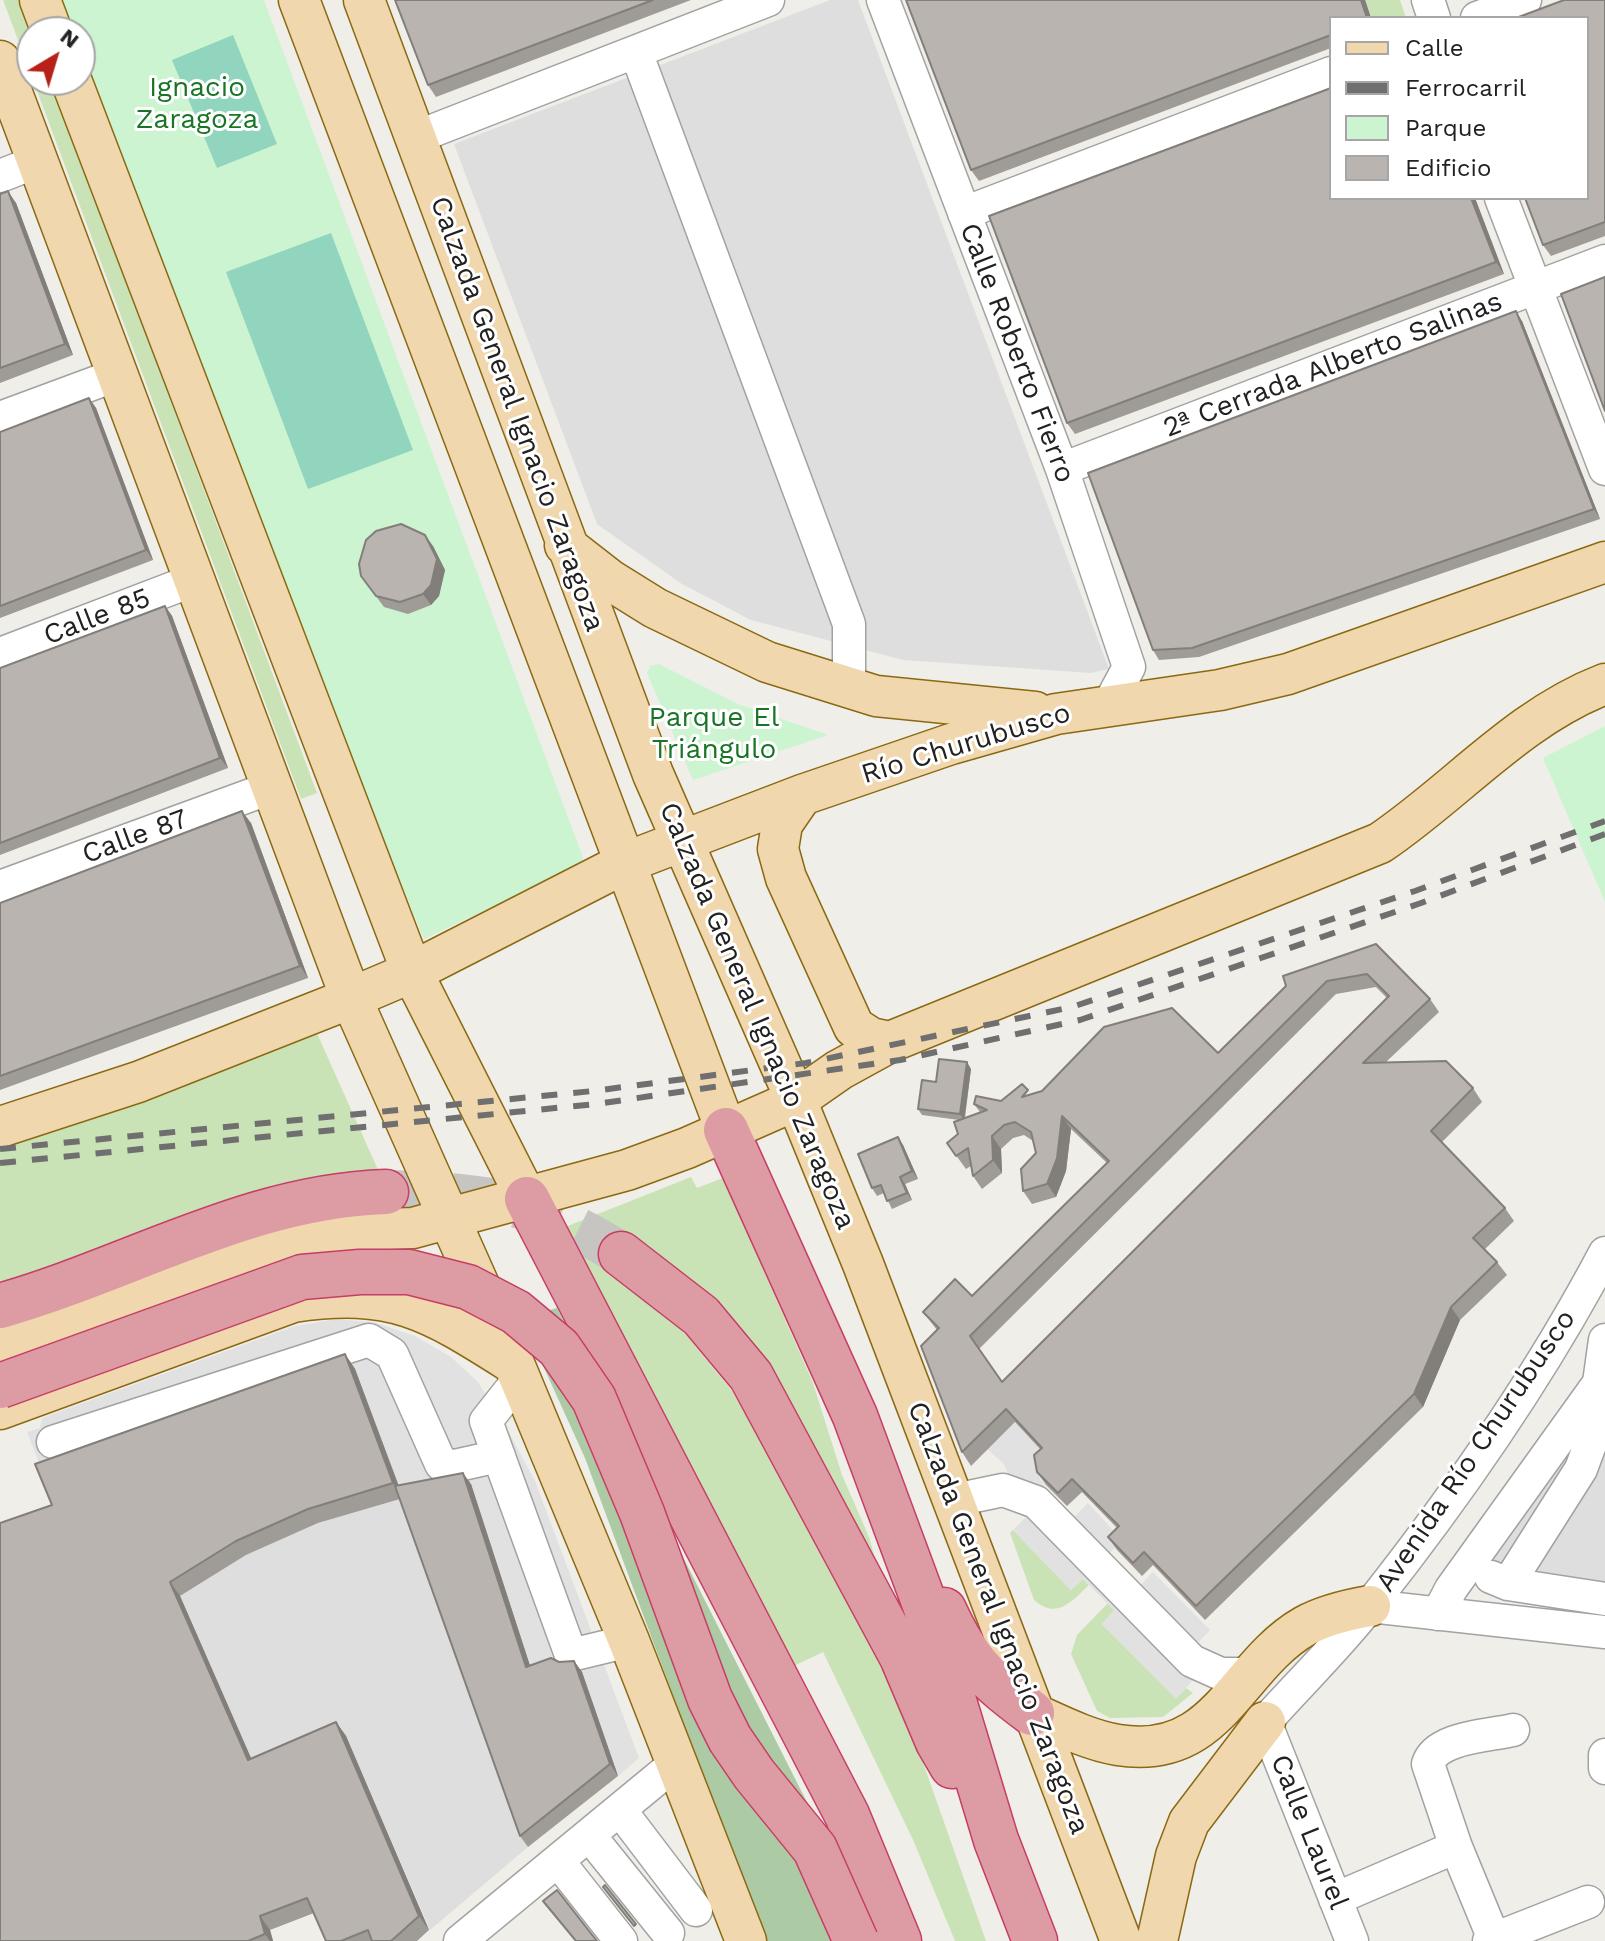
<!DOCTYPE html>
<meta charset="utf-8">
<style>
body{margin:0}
#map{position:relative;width:1605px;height:1941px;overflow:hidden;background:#f0eee9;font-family:"Work Sans",sans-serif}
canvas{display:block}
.legend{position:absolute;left:1329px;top:16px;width:260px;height:184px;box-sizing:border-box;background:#fff;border:2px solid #a6a6a6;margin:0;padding:10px 14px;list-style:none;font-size:24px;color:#212121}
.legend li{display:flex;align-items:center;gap:16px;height:40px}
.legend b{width:40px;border:2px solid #a6a6a6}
.north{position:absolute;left:16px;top:16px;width:80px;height:80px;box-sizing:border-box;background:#fff;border:2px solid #a6a6a6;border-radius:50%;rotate:38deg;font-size:22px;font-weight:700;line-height:32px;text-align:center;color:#212121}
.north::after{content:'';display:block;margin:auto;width:28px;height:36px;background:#b82119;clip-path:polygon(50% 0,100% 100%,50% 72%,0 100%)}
</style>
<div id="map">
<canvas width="1605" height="1941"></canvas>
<ul class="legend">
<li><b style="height:10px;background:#f1d7ad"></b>Calle</li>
<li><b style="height:10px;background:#6f6f6f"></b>Ferrocarril</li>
<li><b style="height:22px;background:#ccf4d1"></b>Parque</li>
<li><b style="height:22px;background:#b9b4af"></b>Edificio</li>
</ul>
<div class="north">N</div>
</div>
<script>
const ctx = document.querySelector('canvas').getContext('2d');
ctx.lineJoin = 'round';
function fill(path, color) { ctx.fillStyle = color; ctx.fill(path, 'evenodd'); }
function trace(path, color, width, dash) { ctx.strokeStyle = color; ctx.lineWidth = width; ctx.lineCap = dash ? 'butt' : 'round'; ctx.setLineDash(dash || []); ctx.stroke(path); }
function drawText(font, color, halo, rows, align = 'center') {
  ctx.font = font + ' "Work Sans",sans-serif'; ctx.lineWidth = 6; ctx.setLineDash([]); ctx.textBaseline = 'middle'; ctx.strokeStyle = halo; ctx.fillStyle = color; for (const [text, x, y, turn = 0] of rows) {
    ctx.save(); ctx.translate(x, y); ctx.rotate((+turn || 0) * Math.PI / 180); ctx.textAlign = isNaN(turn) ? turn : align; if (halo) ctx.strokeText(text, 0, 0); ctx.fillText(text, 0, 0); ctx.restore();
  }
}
fill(new Path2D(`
 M830 0H858L1109 669 1091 673 903 660 751 620 682 584 597 524 454 144Z
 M1605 1340V1599L1468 1567 1599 1383Z
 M403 1498 528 1847 430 1930 346 1737 258 1774 180 1596 246 1555 318 1523Z`), '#dfdede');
fill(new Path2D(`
 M3 0H21L32 32V77Z
 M1364 0H1400L1406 18H1371Z
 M33 80H51L317 793 301 799Z
 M316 1031 379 1172C249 1179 121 1242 0 1287V1147Z
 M691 1177 697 1188 723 1178 813 1383 842 1475 869 1537 881 1579 629 1238 595 1219 616 1278 654 1304 681 1329 733 1392 868 1633 915 1740 986 1941H955L914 1842 823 1652 794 1666 565 1227Z
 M1013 1530 1071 1590 1083 1579 1089 1585C1071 1602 1057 1620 1034 1600L1010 1533Z
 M1108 1603 1115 1611 1102 1624 1176 1698 1186 1688 1193 1693 1163 1717 1110 1718 1097 1711 1071 1654 1077 1635Z`), '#cae3b6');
fill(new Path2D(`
 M557 1308 820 1828 788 1839 836 1941H764L585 1458 540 1359 543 1312Z`), '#accaa3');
fill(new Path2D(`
 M50 0H264L585 863 424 939 296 630 80 76V32H63Z
 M659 664 738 704 828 735 693 780 647 673 650 666Z
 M1605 726V902L1543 758Z`), '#ccf4d1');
fill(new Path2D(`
 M233 35 277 144 217 168 172 60Z
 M331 233 413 450 308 489 226 272Z`), '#91d5be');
fill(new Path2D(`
 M338 1319 376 1323 415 1336 451 1357 477 1381 498 1412 535 1481 639 1758 618 1776 578 1664 534 1678 403 1498 355 1369 45 1478 27 1432 40 1428 42 1418 295 1326Z
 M1015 1422 1051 1461 1039 1476 1049 1495 1073 1518 1088 1503 1122 1540 1108 1555 1139 1587 1153 1572 1210 1630 1197 1644 1215 1655 1176 1699 1102 1624 1114 1610 1083 1579 1071 1590 1013 1530 1025 1518 1024 1513 1004 1464 987 1449Z`), '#e1e1e1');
trace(new Path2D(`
 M386 1192C484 1194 537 1201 621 1254`), '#c7c5c1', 44, [44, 22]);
const minor = new Path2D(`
 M883 0 1062 469 1129 667 1108 706
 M1428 0 1434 18
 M1477 18 1525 0
 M636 52 849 624V688
 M414 138 768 0
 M0 176 36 162
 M1501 198 1605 469
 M964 213 1331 73
 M0 418 119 374
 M1062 469 1605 261
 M0 654 194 580
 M0 887 270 788
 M520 1378 486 1421 571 1655 629 1641
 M53 1442 369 1340 392 1354 441 1464 454 1466 499 1456
 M955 1500 1003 1490 1036 1502 1192 1661 1221 1674H1255
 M1491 1577 1508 1584 1605 1599
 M1508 1584 1581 1469 1594 1434 1599 1387
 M1370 1606 1605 1632
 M1438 1614 1451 1589 1599 1383 1605 1340
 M1605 1755V1768
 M620 1810 696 1910
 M589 1835 668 1933
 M558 1861 621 1941
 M1335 1899 1456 1847
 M1494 1939 1456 1847 1428 1764C1436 1737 1488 1736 1513 1730
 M460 1941 676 1763
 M1352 1941 1265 1722C1300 1683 1339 1645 1371 1604 1458 1494 1540 1376 1605 1253
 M1489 1941 1588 1902`);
const major = new Path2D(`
 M40 0 52 32
 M299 0 726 1130
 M364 0 653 774 796 1100 863 1264 1121 1941
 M0 61 351 998 514 1364 629 1641 746 1941
 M71 80 412 972 527 1199
 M565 545 610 580 655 608 767 662 876 696 1035 712
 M802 795 782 824 778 849 786 878 854 1027 871 1038 890 1042
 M0 1127 138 1082 351 998 412 972 627 862 802 795 951 744 1056 714 1220 690 1288 674 1605 562
 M0 1342 288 1241 339 1231 413 1228 627 1170 687 1148 796 1100 839 1070 890 1042 1380 843C1457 791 1517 718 1605 684
 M0 1409 293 1302C395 1287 430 1311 514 1364
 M1032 1713C1059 1725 1088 1740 1118 1745 1219 1761 1235 1666 1305 1626 1325 1615 1347 1610 1370 1606
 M1157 1941 1176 1856 1189 1822 1265 1722`);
const highway = new Path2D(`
 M726 1130 855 1416 925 1605 996 1840 1035 1941
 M527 1199 847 1815 899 1941
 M621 1254 701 1316 751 1376 902 1657 938 1742 952 1766
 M0 1306C130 1269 249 1196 386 1192
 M944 1610C968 1663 987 1679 1032 1713`);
trace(minor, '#a2a2a2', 35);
trace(major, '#8b6913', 43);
trace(highway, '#c63e66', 47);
trace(minor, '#fff', 32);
trace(major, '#f1d7ad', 40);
trace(highway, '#dd9ba4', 44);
trace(new Path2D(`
 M0 1149 593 1091 806 1063 1072 1007 1415 891 1605 821
 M0 1163 596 1104 900 1060 1080 1020 1421 903 1605 834`), '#6f6f6f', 6, [16, 16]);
const highwayBridge = new Path2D(`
 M0 1386 302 1277 360 1272H409L468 1287 516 1312 559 1348 594 1399 642 1513 710 1699 730 1739 754 1774 815 1849 856 1941`);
trace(highwayBridge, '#c63e66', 47, []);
trace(highwayBridge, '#dd9ba4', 44);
fill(new Path2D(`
 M395 0H691L436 97 428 85Z
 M906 0H1365L1371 18H1331V48L979 181 971 170Z
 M1605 0V236L1551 256 1543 245Z
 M0 194 16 203 73 355 0 383Z
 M1475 198 1504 274 1075 434 1067 423Z
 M1522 321 1600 519 1199 657 1159 660 1153 650Z
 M89 398 96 408 153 560 0 618V432Z
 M433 546 445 570 439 596 431 605 408 614 384 607 361 576Z
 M165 606 172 616 228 768 0 855V668Z
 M251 823 308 978 0 1090V903Z
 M1376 944 1430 999 1439 1012 1386 1062 1473 1088 1482 1102 1442 1142 1505 1208 1514 1221 1485 1249 1497 1262 1507 1275 1460 1320 1423 1407 1205 1620 1153 1565 1142 1576 1117 1550 1108 1537 1117 1528 1082 1492 1067 1506 1046 1485 1037 1472 1040 1449 1015 1422 971 1466 962 1452 937 1330 923 1312 972 1296 1107 1163 1071 1129 1066 1171 1056 1197 1032 1204 1023 1191 1036 1153 1033 1141 1024 1135 1013 1138 1001 1149 1002 1173 982 1189 973 1176 971 1166 966 1169 947 1143 958 1134 959 1120 922 1115 918 1109 971 1069 965 1118 980 1112 974 1104 1001 1101 1031 1094 1218 1053ZM1376 987 1387 998 1002 1382 979 1349 1336 994Z
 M903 1145 918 1179 905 1184 912 1200 892 1209 884 1193 877 1196 872 1188Z
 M345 1354 355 1369 399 1486 471 1484 530 1666 574 1661 582 1672 618 1776 528 1847 520 1836 400 1499 318 1523 246 1555 180 1596 251 1758 336 1722 346 1736 429 1930 417 1941H326L314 1913 270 1930 273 1941H0L52 1505Z`), '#9f9b96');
fill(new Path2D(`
 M1361 0H1365L1371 18H1367Z
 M8 191 16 203 73 355 65 344Z
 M1471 198H1475L1504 274 1496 262Z
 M1516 311 1522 321 1600 519 1594 509Z
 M89 398 96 408 153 560 146 550Z
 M425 535 433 546 445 570 439 596 431 605 423 594Z
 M165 606 172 616 228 768 220 758Z
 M242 811 251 823 308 978 300 966Z
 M967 1062 971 1069 964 1121 960 1114Z
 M1062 1116 1071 1129 1066 1171 1056 1197 1047 1184Z
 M992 1136 1001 1149 1002 1173 993 1160Z
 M898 1137 903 1145 918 1179 912 1171Z
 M900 1177 905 1184 912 1200 907 1193Z
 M1451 1307 1460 1320 1423 1407 1414 1394Z
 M345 1354 355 1369 403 1498 393 1483Z
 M463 1473 471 1484 534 1678 526 1667Z
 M170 1582 180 1596 258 1774 248 1760Z
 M574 1661 582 1672 618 1776 610 1764Z
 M336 1722 346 1736 429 1930 419 1916Z
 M260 1916 270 1930 273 1941H270L265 1934Z`), '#827e7a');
const building = new Path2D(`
 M395 0H653L428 85Z
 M906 0H1361L1367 18H1331V35L971 170Z
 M1564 0H1605V222L1543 245 1525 198H1587V18H1516Z
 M1331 88V198H1471L1496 262 1067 423 989 216Z
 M8 191 65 344 0 368V194Z
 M1605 277V411L1561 294Z
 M1516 311 1594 509 1192 648 1153 650 1088 473Z
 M89 398 146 550 0 606V432Z
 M401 524 425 535 437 559 431 585 423 594 400 602 376 596 361 576 359 564 366 540 376 531Z
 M165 606 220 758 0 843V668Z
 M242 811 300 966 0 1076V903Z
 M1376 944 1430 999 1363 1063 1446 1061 1473 1088 1431 1131 1505 1208 1473 1238 1497 1262 1451 1307 1414 1394 1196 1606 1144 1552 1133 1563 1108 1537 1119 1526 1072 1479 1058 1493 1037 1472 1034 1455 1042 1448 1006 1409 962 1452 921 1346 939 1328 923 1312 955 1279 972 1296 1109 1161 1062 1116 1057 1158 1047 1184 1023 1191 1021 1169 1036 1153 1031 1132 1015 1122 1004 1125 992 1136 993 1160 973 1176 968 1148 956 1156 947 1143 958 1134 954 1122 987 1110 974 1104 976 1096 1001 1101 1022 1084 1028 1090 1022 1097 1042 1091 1104 1027 1172 1008 1218 1053 1286 986 1283 976ZM1367 974 1389 996 1002 1382 970 1336 1327 981Z
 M939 1059 967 1062 960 1114 918 1109 922 1080 936 1082Z
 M898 1137 912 1171 900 1177 907 1193 887 1201 881 1185 872 1188 858 1154Z
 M345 1354 393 1483 308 1509 236 1541 170 1582 248 1760 336 1722 419 1916 391 1941H372L368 1930 341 1941H326L307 1898 260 1916 265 1934 248 1941H0V1523L52 1505 35 1464Z
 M463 1473 526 1667 551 1658 559 1662 574 1661 610 1764 520 1836 395 1486Z
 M605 1885 636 1924 634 1926 603 1887Z
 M557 1890 597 1941H576L543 1901Z`);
fill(building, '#b9b4af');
trace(building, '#827e7a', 2);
drawText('28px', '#1a7426', '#fff', [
 ["Ignacio",197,88],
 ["Zaragoza",197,120],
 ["Parque El",714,718],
 ["Triángulo",714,750]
]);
drawText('28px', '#212121', '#fff', [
 ["Calle Roberto Fierro",1017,353,69],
 ["2ª Cerrada Alberto Salinas",1333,365,-21],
 ["Calzada General Ignacio Zaragoza",517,414,70],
 ["Calle 85",97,617,-21],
 ["Río Churubusco",966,744,-17],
 ["Calle 87",135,837,-20],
 ["Calzada General Ignacio Zaragoza",757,1016,67],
 ["Avenida Río Churubusco",1476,1451,-56],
 ["Calzada General Ignacio Zaragoza",998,1618,69],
 ["Calle Laurel",1309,1832,68]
]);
</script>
